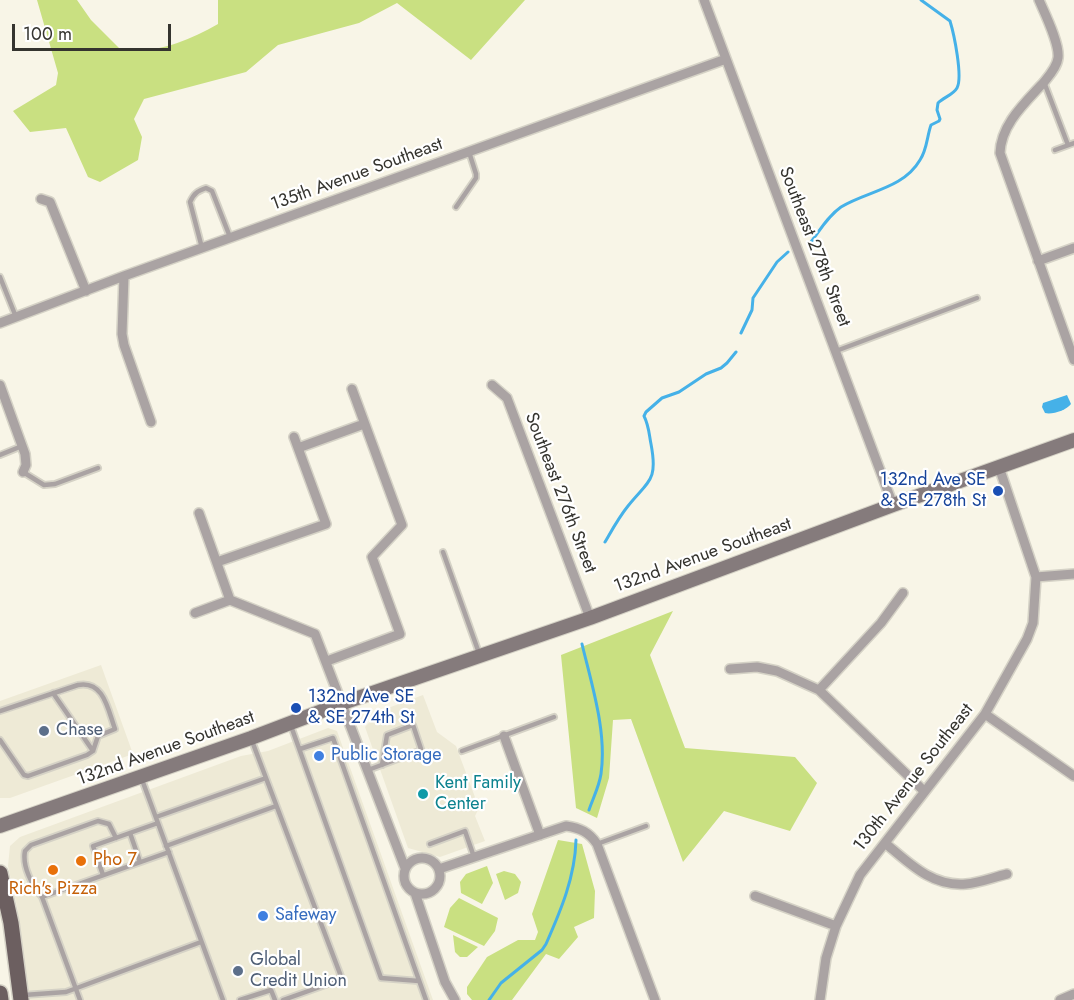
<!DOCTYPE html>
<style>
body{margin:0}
#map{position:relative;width:1074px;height:1000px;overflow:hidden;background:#f8f5e7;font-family:Jost,sans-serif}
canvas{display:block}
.scale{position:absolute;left:12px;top:24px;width:159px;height:27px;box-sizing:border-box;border:3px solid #35342f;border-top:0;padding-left:8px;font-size:18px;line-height:21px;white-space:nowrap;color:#35342f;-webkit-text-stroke:4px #fff;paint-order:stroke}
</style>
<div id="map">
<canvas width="1074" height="1000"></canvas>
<div class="scale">100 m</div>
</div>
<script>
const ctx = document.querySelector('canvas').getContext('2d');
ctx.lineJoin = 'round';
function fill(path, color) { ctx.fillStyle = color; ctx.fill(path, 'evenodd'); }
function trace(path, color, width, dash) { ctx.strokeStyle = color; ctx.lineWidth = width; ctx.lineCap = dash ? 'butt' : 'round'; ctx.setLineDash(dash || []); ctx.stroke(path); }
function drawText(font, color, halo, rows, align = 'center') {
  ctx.font = font + ' Jost,sans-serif'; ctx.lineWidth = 4.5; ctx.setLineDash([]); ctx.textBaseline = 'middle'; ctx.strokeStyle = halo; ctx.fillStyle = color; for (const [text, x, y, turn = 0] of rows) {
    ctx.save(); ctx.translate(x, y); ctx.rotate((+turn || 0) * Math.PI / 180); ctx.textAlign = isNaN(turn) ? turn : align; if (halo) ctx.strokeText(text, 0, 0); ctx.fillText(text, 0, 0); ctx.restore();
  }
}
fill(new Path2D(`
 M101 665 133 754 10 798H0V701Z
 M423 695 437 732 456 746 479 808 475 816 485 841 440 857 408 848 365 727 380 711Z
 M328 728 337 731 433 1000H28L17 907 8 866 10 846 20 837 241 756 268 751Z`), '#eeead6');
fill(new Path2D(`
 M37 0H77L91 20 121 50C156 54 188 41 218 24V0H525L471 60 397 3 359 23 278 45 246 72 144 99 134 119 142 137 138 160 100 182 88 177 66 128 30 132 13 111 56 85 58 73Z
 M673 611 650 655 685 748 795 757 817 783 790 831 724 811 683 862 631 719 613 720 609 778 597 818 576 808 561 655Z
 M558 840 582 844 595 891 594 918 574 927 578 937 559 959 546 954 512 1000H472L467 994V987L487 957 518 940H535L538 932 532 914Z
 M487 866 493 883 482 904 461 893 460 882 466 874Z
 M504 871 515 874 521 882 518 893 505 900 496 874Z
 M459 898 498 918 495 931 484 946 444 927 450 908Z
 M453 935 478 947 467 957H460L455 952Z`), '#c9e081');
fill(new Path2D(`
 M1067 395 1071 404C1067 410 1052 415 1045 413L1042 407 1043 403Z`), '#45b1e8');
trace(new Path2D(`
 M811 242C820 230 828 216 841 207 867 191 903 189 920 160 927 150 927 136 931 125L939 121 940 119 937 110 938 103C944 97 953 95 957 88 963 77 954 34 950 21L921 0
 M741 333 752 310 753 298 777 262 788 252
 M605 542C612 530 619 517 628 506 649 480 658 481 651 444 649 434 649 426 644 416L646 412 662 398 679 392 706 374 721 368 727 363 736 352
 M582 644C592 686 607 732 601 774 599 787 593 798 589 810
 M489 1000 501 983 542 950 546 944C561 910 575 877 576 840`), '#45b1e8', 3);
const lane = new Path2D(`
 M1044 82 1068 145
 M1055 150 1074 143
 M456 207 476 178V174L469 152
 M202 248 190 202C194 193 198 191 206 188L212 191 230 237
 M0 277 16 317
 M836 351 977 298
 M0 455 22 446
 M23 472 44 485 55 484 98 468
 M443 552 479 653
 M53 693 93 751
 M0 711 78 685C104 680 108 710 115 729L98 736 93 751 87 755 28 776 24 775 0 740
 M291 726 381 978 419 981
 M252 741 342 979 283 1000
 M300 749 333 738 426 1000
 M462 751 554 717
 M368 770 419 751 421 749 413 725 387 735 382 765
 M141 777 223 1000
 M156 817 266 778
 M130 833 140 862
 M430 844 465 831 474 857
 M597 844 646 826
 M166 846 276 806
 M103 875 93 846 158 823
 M42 897 169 852
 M24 995 66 992 201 942
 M80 1000 42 897C32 886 22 866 25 851L31 845 98 821 109 824 116 838
 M240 1000 271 990 275 1000`);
const street = new Path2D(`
 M704 0 893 505
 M1039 0C1045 14 1060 44 1058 58 1057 67 1049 76 1044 82 1025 103 1001 124 1000 153L1074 360
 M41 199 50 202 86 291
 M1038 261 1074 248
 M124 276 122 334 124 345 151 422
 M0 323 124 276 726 59
 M0 385 25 454 26 465 23 472
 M492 385 507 398 590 618
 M298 448 364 424
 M199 513 230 600 315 634 405 868
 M217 562 326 524 294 437
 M1036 577 1074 574
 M195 613 230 600
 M327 661 400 634 372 557 402 525 352 389
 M730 669 757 667 777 671 819 690 924 791
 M819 690 881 623 903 593
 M985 714 1074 776
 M504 736 540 835
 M885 843C909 863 932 887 966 884 979 883 994 877 1007 874
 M404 876a18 18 0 1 1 36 0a18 18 0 1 1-36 0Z
 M439 869 566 826C580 828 589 832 597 844L655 1000
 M415 893 445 982 455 1000
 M755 896 836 926
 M820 1000 826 958 836 926 860 875 985 714 1027 639 1033 623 1036 577 999 467
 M1060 1000 1074 994`);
const secondary = new Path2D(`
 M0 826 251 738 343 703 590 618 893 505 1074 440`);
const primary = new Path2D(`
 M0 873 11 923 21 1000
 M0 993 1 1000`);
trace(lane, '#d5d2c6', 8);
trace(street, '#d5d2c6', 12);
trace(secondary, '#d5d2c6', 16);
trace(primary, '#d5d2c6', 18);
trace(lane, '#aaa3a3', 4.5);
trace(street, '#aaa3a3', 9);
trace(secondary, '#857b7c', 14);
trace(primary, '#6c5f60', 15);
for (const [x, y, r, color] of [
 [998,491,6,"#1a4fb4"],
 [296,708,6,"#1a4fb4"],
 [44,731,6,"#5c6f8a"],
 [319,756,6,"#3f7fe0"],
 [423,794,6,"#0f9aa8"],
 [81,861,6,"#e8710a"],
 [53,870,6,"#e8710a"],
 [263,916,6,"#3f7fe0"],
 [238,971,6,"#5c6f8a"]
]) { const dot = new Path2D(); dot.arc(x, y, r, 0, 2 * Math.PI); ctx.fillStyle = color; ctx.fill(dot); trace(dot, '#fff', 2); }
drawText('18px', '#35342f', '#fff', [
 ["135th Avenue Southeast",357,175,-20],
 ["Southeast 278th Street",814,247,69],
 ["Southeast 276th Street",560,493,69],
 ["132nd Avenue Southeast",703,556,-20],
 ["132nd Avenue Southeast",166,749,-20],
 ["130th Avenue Southeast",914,778,-52]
]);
drawText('18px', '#164399', '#fff', [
 ["132nd Ave SE",986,481],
 ["& SE 278th St",986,502],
 ["132nd Ave SE",308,698,"left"],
 ["& SE 274th St",308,719,"left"]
], 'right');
drawText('18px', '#4e5e75', '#fff', [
 ["Chase",56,731],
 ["Global",250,961],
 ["Credit Union",250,982]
], 'left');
drawText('18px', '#366cbe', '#fff', [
 ["Public Storage",331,756],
 ["Safeway",275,916]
], 'left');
drawText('18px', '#0d838f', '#fff', [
 ["Kent Family",435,784],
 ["Center",435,805]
], 'left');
drawText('18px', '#c56008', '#fff', [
 ["Pho 7",93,861],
 ["Rich's Pizza",53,890,"center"]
], 'left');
</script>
